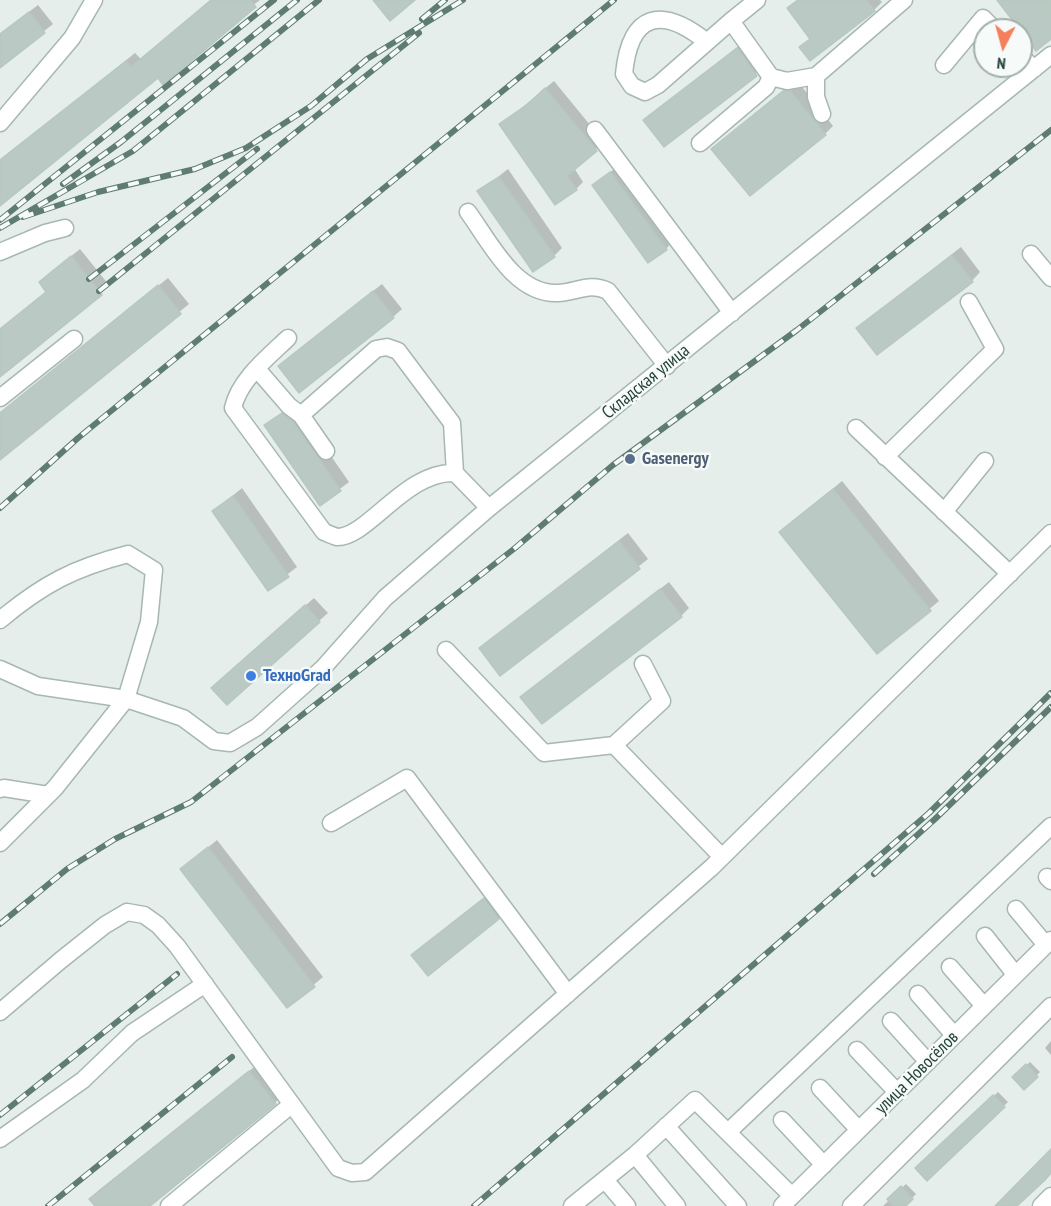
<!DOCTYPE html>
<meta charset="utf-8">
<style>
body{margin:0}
#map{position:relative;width:1051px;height:1206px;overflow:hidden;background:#e5eeea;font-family:"PT Sans Narrow",sans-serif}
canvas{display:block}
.north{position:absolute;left:973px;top:18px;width:60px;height:60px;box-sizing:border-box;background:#f6faf8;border:2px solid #a2b0ab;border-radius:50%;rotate:186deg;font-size:16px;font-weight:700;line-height:24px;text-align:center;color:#234138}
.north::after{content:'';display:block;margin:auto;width:21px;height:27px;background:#f57e5c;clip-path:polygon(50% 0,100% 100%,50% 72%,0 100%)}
</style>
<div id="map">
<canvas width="1051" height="1206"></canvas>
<div class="north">N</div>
</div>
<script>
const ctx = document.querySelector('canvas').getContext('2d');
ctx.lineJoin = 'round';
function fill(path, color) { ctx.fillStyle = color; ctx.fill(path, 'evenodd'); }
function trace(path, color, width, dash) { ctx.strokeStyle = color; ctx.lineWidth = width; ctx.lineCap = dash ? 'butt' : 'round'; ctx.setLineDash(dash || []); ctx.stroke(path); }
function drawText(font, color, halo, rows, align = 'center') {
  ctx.font = font + ' "PT Sans Narrow",sans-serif'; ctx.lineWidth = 5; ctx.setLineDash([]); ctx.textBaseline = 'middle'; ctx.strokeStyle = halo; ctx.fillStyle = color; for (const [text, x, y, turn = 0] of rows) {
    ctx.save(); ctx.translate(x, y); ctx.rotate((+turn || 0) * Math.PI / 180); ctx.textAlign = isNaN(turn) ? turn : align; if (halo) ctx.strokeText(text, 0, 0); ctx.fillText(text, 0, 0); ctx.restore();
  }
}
fill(new Path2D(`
 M211 0H260L158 76 0 204V161L135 53 141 59Z
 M797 0H880L882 2 874 10 801 47 812 37 789 8Z
 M38 5 53 24 0 66V34Z
 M746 40 765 66 664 145 645 120Z
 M554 81 604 142 574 168 583 182 576 189 501 125Z
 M793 83H799L833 126 825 134 722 141Z
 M619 165 674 240 666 249 594 185Z
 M508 169 562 248 554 256 479 192Z
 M961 247 980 272 972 281 858 328Z
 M80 249 109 285 0 375V329L47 291 49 274Z
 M168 278 189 304 0 458V413Z
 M382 284 402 309 393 317 288 358Z
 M291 406 302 414 349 482 320 504 266 426Z
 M842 481 939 601 878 652 790 524Z
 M242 488 297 567 268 589 214 511Z
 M628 533 648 559 501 674 481 648Z
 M669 582 689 608 681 616 522 697Z
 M314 598 328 613 319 621 222 679Z
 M217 840 323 977 288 1006 182 869Z
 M493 891 507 910 498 918 422 947Z
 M1051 1041V1055L1045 1048Z
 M1030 1062 1040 1072 1024 1088 1014 1077Z
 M258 1064 283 1094 275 1103 147 1206H97L91 1199 99 1190Z
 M998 1092 1008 1102 927 1179 917 1168Z
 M906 1184 916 1194 904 1206H883Z`), '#0003');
const building = new Path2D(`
 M211 0H250L256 7 163 85 158 78 0 206V160L126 61 131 67Z
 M373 0H415L390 21Z
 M798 0H866L875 11 810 61 799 47 810 39 787 8Z
 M997 0H1051V39L1036 51Z
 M29 12 45 33 0 68V34Z
 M737 48 757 76 664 147 643 120Z
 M545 88 597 151 567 176 577 190 555 205 499 124 528 104Z
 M783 91H790L826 135 750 196 711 149Z
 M610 172 667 250 648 263 592 185Z
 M499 177 555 257 533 272 477 191Z
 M952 255 973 282 877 355 856 328Z
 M71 256 102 295 0 377V329L46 292 39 282Z
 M158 285 181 314 0 460V413Z
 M373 291 394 318 299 393 278 366Z
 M282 413 293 422 341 491 320 506 264 425Z
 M833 489 931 611 877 654 779 532Z
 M233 496 289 577 268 591 212 511Z
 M619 541 640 569 500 676 479 648Z
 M660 589 682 617 542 724 520 697Z
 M305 605 320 622 227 705 211 688Z
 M208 847 315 987 287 1008 180 869Z
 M484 898 499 919 428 976 411 955Z
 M1026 1064 1038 1077 1024 1090 1012 1077Z
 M249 1071 276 1104 150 1206H95L89 1199Z
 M993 1095 1005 1107 927 1181 915 1168Z
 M1051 1149V1173L1045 1180 1017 1206H995Z
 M901 1186 913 1199 906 1206H893L887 1199Z`);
fill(building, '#bac9c3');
trace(building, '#b7c8c1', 1.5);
const minor = new Path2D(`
 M707 42C661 5 630 13 624 74L632 86 645 92 658 85 731 21
 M1021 56 1034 69
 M944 65 983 18 995 30
 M816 76V97L822 114
 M771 77 787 81 816 76 904 0
 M0 123 72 38 94 0
 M595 130 732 313
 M700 143 766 87 771 77 731 21 757 0
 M468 212C490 242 515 295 558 293 577 292 590 282 608 291L667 366
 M0 252 45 233 65 228
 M1031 254 1051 278
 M288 338C268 357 239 380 233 408L324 532C327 533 333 536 337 537 367 538 407 470 455 473L489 508
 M257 369 289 406 301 415 376 349 387 347 398 351 452 423 455 473
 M0 398 74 339
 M301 415 326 451
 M856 428 1010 574
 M885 457 995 349 969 302
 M944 512 985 461
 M0 620C43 584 74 568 128 554L154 570 149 622 126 699 55 788 0 843
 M446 650 544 753 614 745
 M643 664 662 701 614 745 722 857
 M0 669 38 686 126 699 183 718 214 741 230 743 257 727 323 668 385 598 489 508 1051 55
 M0 789 4 788 48 795
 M331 823 407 778 568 994
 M1047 877 1051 881
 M1016 909 1046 945
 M985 936 1015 974
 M950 967 984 1006
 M918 994 954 1035
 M0 1012 61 960 105 925 127 912 144 915 158 925 177 946 338 1168 352 1173 365 1172 712 867 1051 533
 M891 1021 928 1062
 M857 1050 897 1092
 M820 1088 859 1130
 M782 1120 824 1165
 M666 1126 738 1206
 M728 1132 1051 826
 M0 1139 83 1080 132 1033 205 984
 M635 1155 677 1206
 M605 1180 627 1206
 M169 1206 291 1105
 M572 1206 635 1155 695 1100 792 1196
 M782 1206 1051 940
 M851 1206 1051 1006
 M1041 1206 1051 1196`);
trace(minor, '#a7b7b1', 19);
trace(minor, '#fff', 16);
const rail = new Path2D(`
 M422 19 445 0
 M63 184 121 142 297 0
 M23 217 98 192 195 169 246 148 311 106 367 59 463 0
 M0 220 274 0
 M0 228 133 151 319 0
 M89 279 257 149
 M99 291 419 33
 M0 508 78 438 614 0
 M874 874 935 819 1051 707
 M0 924 67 869 115 839 191 802 515 548 613 465 797 330 1051 130
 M0 1115 177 974
 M48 1206 232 1057
 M474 1206 929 813 1051 693`);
trace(rail, '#5e7c73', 6);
trace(rail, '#f6faf8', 4, [11]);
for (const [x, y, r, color] of [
 [630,459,6,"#5c6f8a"],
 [251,676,6,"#3f7fe0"]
]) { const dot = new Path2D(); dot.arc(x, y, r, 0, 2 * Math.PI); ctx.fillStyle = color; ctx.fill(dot); trace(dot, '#f6faf8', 2); }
drawText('18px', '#234138', '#f6faf8', [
 ["Складская улица",646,382,-39],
 ["улица Новосёлов",917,1073,-45]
]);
drawText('bold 18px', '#4e5e75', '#f6faf8', [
 ["Gasenergy",642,459]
], 'left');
drawText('bold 18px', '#366cbe', '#f6faf8', [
 ["ТехноGrad",263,676]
], 'left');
</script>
